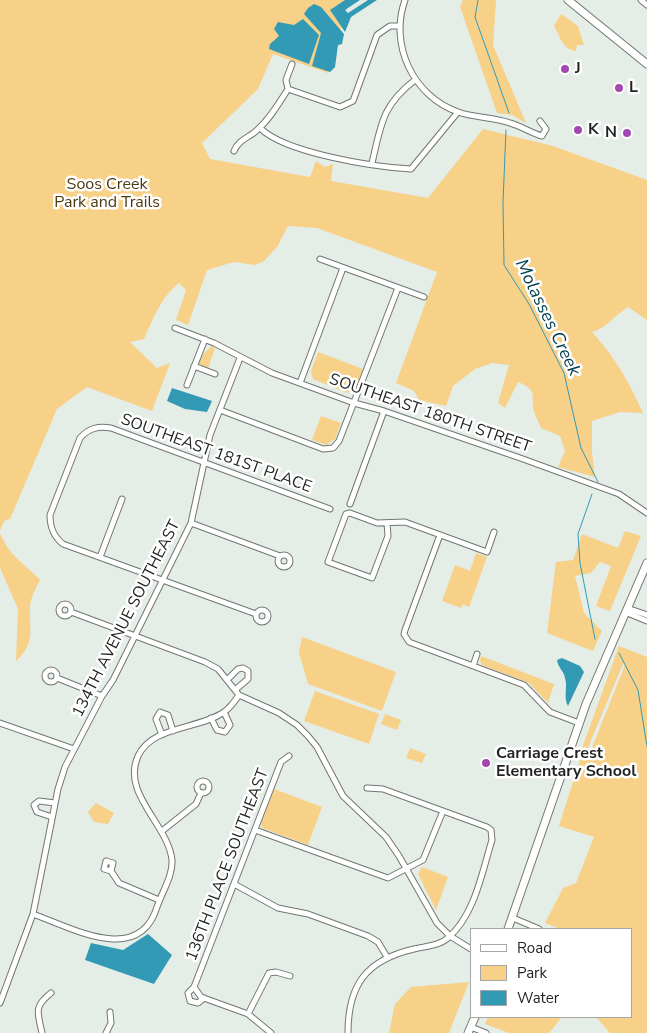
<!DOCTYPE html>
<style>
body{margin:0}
#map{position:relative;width:647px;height:1033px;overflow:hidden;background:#e5ede7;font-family:"Nunito Sans",sans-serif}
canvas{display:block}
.legend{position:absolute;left:470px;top:928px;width:162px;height:90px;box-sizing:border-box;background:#fff;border:1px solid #a5a7a6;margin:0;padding:6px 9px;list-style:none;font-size:15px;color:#1f2220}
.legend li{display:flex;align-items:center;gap:10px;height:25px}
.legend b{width:25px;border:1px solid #a5a7a6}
</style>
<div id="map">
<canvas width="647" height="1033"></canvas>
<ul class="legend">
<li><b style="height:6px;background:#fff"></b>Road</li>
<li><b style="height:14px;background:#f7d187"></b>Park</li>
<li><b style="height:14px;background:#339ab6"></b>Water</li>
</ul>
</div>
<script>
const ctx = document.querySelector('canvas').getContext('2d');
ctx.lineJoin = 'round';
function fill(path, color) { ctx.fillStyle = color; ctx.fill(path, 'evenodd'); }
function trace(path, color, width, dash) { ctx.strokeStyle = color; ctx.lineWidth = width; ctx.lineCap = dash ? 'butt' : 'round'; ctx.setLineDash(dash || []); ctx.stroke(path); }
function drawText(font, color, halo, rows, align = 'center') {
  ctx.font = font + ' "Nunito Sans",sans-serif'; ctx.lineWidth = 5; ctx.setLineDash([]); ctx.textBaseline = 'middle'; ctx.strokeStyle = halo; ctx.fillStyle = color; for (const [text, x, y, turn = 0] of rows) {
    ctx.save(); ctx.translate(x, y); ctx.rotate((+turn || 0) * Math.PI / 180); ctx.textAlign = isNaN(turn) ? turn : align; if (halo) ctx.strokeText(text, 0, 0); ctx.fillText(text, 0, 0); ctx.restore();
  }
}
fill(new Path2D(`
 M0 0H349L328 73 273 54 258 89 202 143 210 159 310 177 316 161 325 167 333 164 331 181 428 198 483 129 553 146 647 180V320L628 307C615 315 607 328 592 332 615 357 629 382 643 413L620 412 592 421V452L595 477 558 467 565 451 560 436 541 428C539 423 536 417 534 412 530 394 539 391 518 382L505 408 498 403 509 365 492 363 475 369 453 386 446 406 419 400 414 391 396 383 437 272 317 228 288 226 277 247 264 261 255 265 234 262 207 270 188 325 176 320 186 290 179 283C161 297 153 319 144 339L130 342 157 368 170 363 152 411 87 387 57 409 10 519 5 520 0 530Z
 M463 0H496L493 45 526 123 512 115 497 113 460 7Z
 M561 14 578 26 584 45H577L576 51C561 49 561 37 554 26Z
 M212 346 215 348 208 368 199 364 203 354Z
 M318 352 363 369 356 388 347 393 313 379 311 371Z
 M321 416 341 423 335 439 326 445 312 440Z
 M625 531 641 536 610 611 596 606 611 566 600 562 591 573 575 576 584 613 602 631 593 651 547 633 556 562 573 560 582 534 618 548Z
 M0 533C10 557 23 562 40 580 36 588 31 597 30 606 29 629 36 643 16 661L18 609 0 568Z
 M476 553 487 557 469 607 463 604 461 608 442 601 455 565 470 571Z
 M302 637 396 672 382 711 308 684 299 653Z
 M619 646 647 657V1033H610L596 1017H631V929H560L545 923 563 888 576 883 594 837 559 826 580 760H587L625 665 623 664 587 750 582 748Z
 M481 656 554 684 548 703 529 683 482 665 480 661Z
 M315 691 379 714 369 744 304 721Z
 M385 714 401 720 397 730 381 724Z
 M410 748 426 754 422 763 406 758Z
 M274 789 322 807 308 845 262 828 261 823Z
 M96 803 114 813 108 824 94 822 88 812Z
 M422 867 448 877 436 910 418 874Z
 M469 982 449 1033H389L395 1004 411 987Z
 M488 1017H562L549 1033H509L485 1024Z`), '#f7d187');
fill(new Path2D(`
 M345 0H360L345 10 348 13 368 0H377L351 17 345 32 330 10Z
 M314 4 321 7 344 34 342 44 338 45 335 67 330 72 312 66 321 33 304 14 308 8Z
 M303 19 319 35 309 64 269 49 270 44 279 36 274 29 278 22 294 25Z
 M172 388 212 401 207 412 185 409 167 401Z
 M562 658 580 666 584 672 568 706C563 698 568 687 565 678 564 671 558 668 557 660Z
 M148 934 172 955 154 984 85 960 91 943 123 950Z`), '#339ab6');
trace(new Path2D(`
 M478 0 475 17 509 113
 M506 130 503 202 504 265 529 304 564 373 581 448 598 482
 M592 494 578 534 580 563 595 639
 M619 653 638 690 647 746`), '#339ab6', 1);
const minor = new Path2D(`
 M405 0C389 45 413 96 458 112 475 118 493 117 510 123 521 126 531 133 542 136L546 129 540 121
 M641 0 647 5
 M288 89 340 107 353 101 377 35 390 26H400
 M288 89 286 80 292 64
 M260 128C285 153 374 167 411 169L458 112
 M234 151C239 139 249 138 257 130 270 119 279 103 288 89
 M372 163C381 125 382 105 415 80
 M320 259 424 297
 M175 328 214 343 272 373 354 403 384 411 523 459 619 494 647 513
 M194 366 215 374
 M300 383 343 268
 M187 385 205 339
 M220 410 323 449 333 448 339 441 398 288
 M350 504 384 411
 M191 523 280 556
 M387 523 388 536 372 578 328 562 346 514 350 513 377 523 405 522 487 552 494 532
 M440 535 405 630 404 634 409 642 524 685 550 712 579 723
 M278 561a6 6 0 1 1 12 0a6 6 0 1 1-12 0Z
 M100 557 122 499
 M59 610a6 6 0 1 1 12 0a6 6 0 1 1-12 0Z
 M627 608 647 615
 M256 616a6 6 0 1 1 12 0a6 6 0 1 1-12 0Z
 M71 612 205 662 218 669 239 695 279 713 297 725 308 736 317 747 343 796 386 837 399 856 437 923 450 936 471 949
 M625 612 647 621
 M256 614 63 544C53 536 50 527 50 515L80 438C89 428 98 426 111 428L330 509
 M473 666 477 654
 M45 676a6 6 0 1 1 12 0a6 6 0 1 1-12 0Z
 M57 678 102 696
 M227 680 238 669 243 668 248 671V679L235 690
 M211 718 217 730 225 732 230 725 224 712
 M0 723 74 749
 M162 735 156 719 160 712 168 715 173 731
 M197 787a6 6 0 1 1 12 0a6 6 0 1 1-12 0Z
 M52 817 37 812 34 805 39 801 55 803
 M255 830 388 878 423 860 443 811
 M162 831 196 804 201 793
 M111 871 104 869 106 861 113 863 111 871 119 883 159 900
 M234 884 278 908 308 914 368 936 378 942 387 957
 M33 914C72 928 139 966 157 907 162 892 173 876 172 860 168 824 121 794 138 756 153 725 198 730 224 712 230 708 235 701 239 695
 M513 918 539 929
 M194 987 188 993 190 1001 198 1003 204 998
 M0 1003 33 914 58 789 65 767 102 696 113 680 191 523 210 435 240 358
 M248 1014 269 973 276 972 290 976
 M471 1027 486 1033
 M42 1033C38 1013 33 1007 51 993
 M106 1033 111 1023 110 1012
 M271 1033 248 1014 201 997 194 987 281 762 289 756
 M348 1033C348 985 366 960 414 949 426 946 440 946 449 937 475 914 482 872 492 840L491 830 487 827 383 789 367 788`);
const secondary = new Path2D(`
 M568 0 647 64
 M508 929 586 704 647 563
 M468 1033 475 1017`);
trace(minor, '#707771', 7);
trace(secondary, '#707771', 9);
trace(minor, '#fff', 5);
trace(secondary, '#fff', 7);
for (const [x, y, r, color] of [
 [565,69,5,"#a348b2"],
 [619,88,5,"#a348b2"],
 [578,130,5,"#a348b2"],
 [627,133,5,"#a348b2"],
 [486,763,5,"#a348b2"]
]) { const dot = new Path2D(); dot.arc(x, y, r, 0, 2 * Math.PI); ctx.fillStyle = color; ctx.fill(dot); trace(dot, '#fff', 2); }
drawText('bold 16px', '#1f2220', '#fff', [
 ["J",575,69],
 ["L",629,88],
 ["K",588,130],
 ["N",617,133,"right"],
 ["Carriage Crest",496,754],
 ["Elementary School",496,772]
], 'left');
drawText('16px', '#4b380f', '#fff', [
 ["Soos Creek",107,185],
 ["Park and Trails",107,203]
]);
drawText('16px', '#1f2220', '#fff', [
 ["SOUTHEAST 180TH STREET",430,414,19],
 ["SOUTHEAST 181ST PLACE",216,454,20],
 ["134TH AVENUE SOUTHEAST",127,619,-63],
 ["136TH PLACE SOUTHEAST",228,865,-69]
]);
drawText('italic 18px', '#003e4d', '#fff', [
 ["Molasses Creek",547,318,64]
]);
</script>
